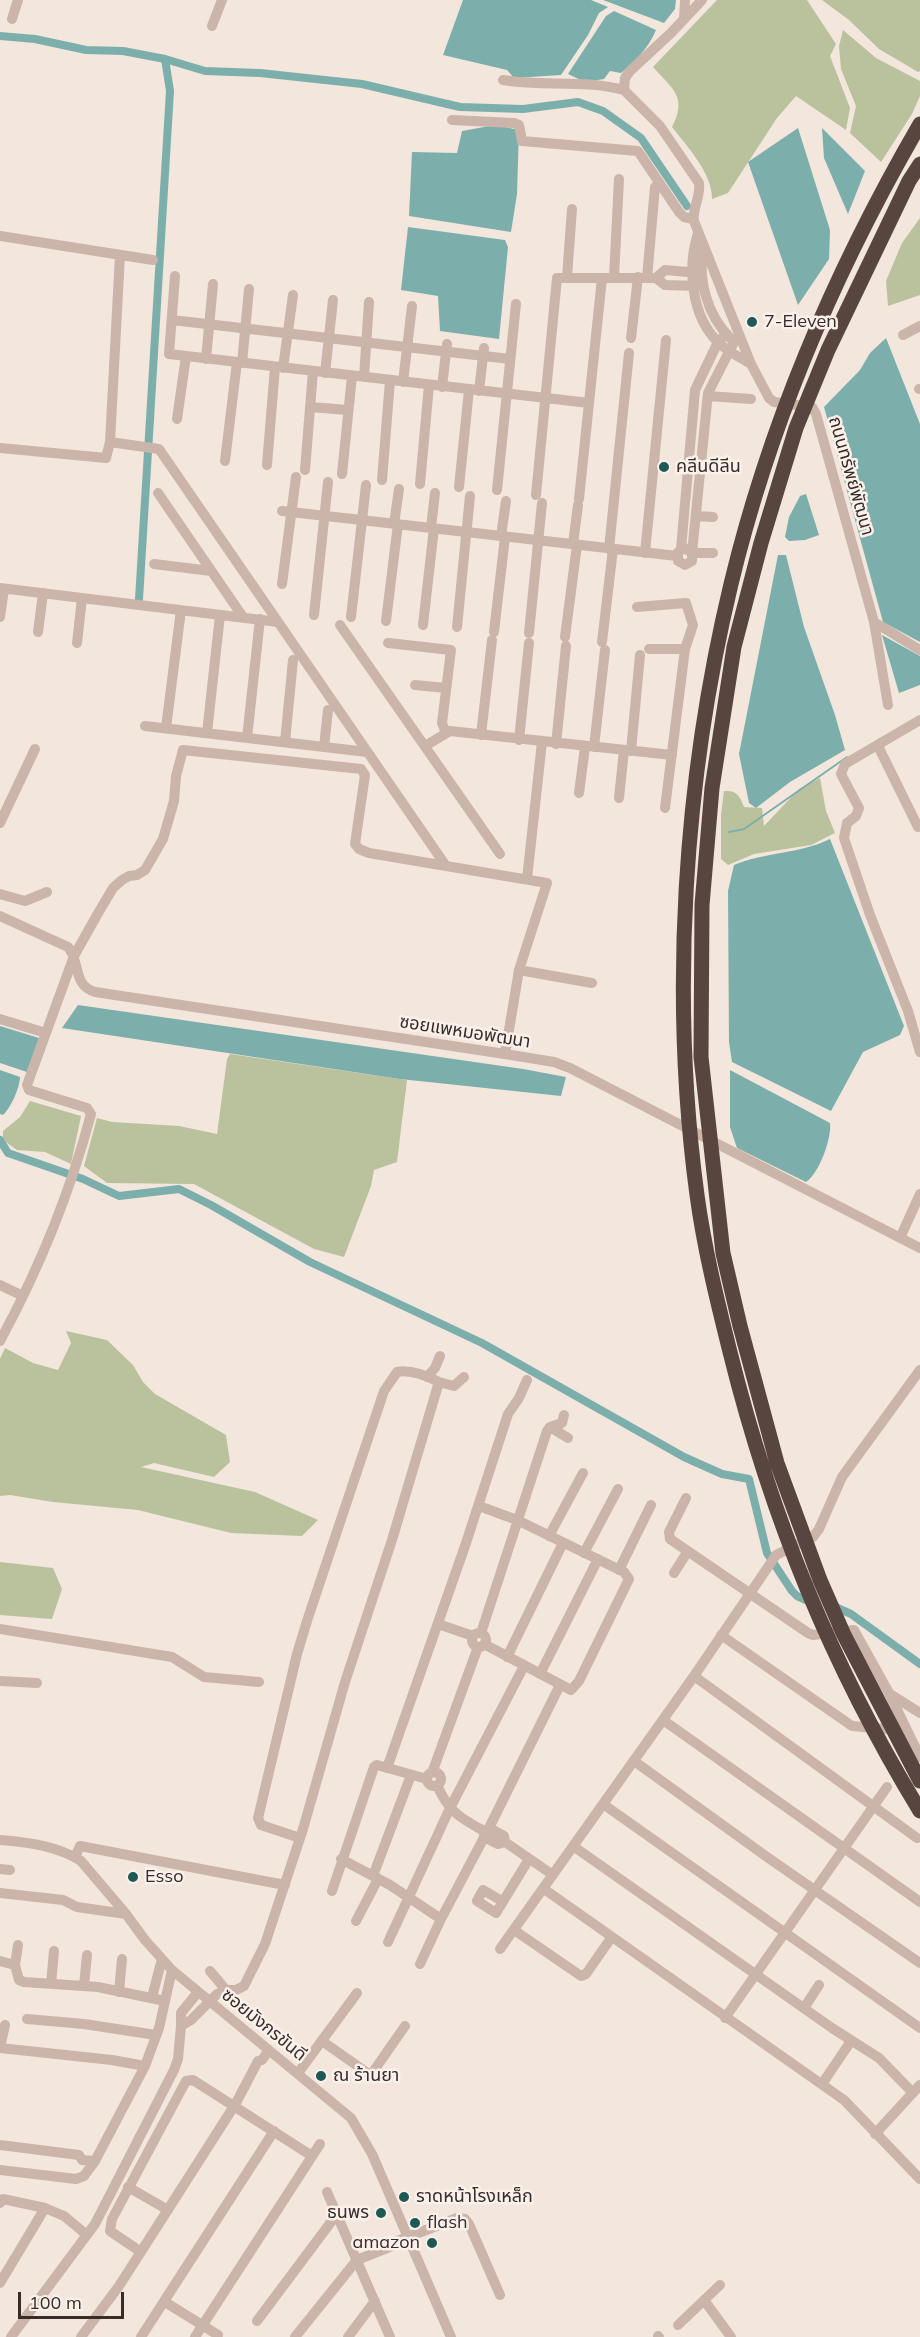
<!DOCTYPE html>
<meta charset="utf-8">
<style>
body{margin:0}
#map{position:relative;width:920px;height:2337px;overflow:hidden;background:#f2e6dd;font-family:Mulish,sans-serif}
canvas{display:block}
.scale{position:absolute;left:18px;top:2292px;width:106px;height:27px;box-sizing:border-box;border:3px solid #382c29;border-top:0;padding-left:8px;font-size:18px;line-height:21px;white-space:nowrap;color:#382c29;-webkit-text-stroke:4px #faf1ea;paint-order:stroke}
</style>
<div id="map">
<canvas width="920" height="2337"></canvas>
<div class="scale">100 m</div>
</div>
<script>
const ctx = document.querySelector('canvas').getContext('2d');
ctx.lineJoin = 'round';
function fill(path, color) { ctx.fillStyle = color; ctx.fill(path, 'evenodd'); }
function trace(path, color, width, dash) { ctx.strokeStyle = color; ctx.lineWidth = width; ctx.lineCap = dash ? 'butt' : 'round'; ctx.setLineDash(dash || []); ctx.stroke(path); }
function drawText(font, color, halo, rows, align = 'center') {
  ctx.font = font + ' Mulish,"Noto Sans Thai",sans-serif'; ctx.lineWidth = 5; ctx.setLineDash([]); ctx.textBaseline = 'middle'; ctx.strokeStyle = halo; ctx.fillStyle = color; for (const [text, x, y, turn = 0] of rows) {
    ctx.save(); ctx.translate(x, y); ctx.rotate((+turn || 0) * Math.PI / 180); ctx.textAlign = isNaN(turn) ? turn : align; if (halo) ctx.strokeText(text, 0, 0); ctx.fillText(text, 0, 0); ctx.restore();
  }
}
fill(new Path2D(`
 M717 0H807L836 44 830 56 850 108 846 130 796 96 777 118 728 193 712 199C713 174 686 145 672 127 688 96 672 89 653 67Z
 M822 0H920V71L918 72 879 49 849 20Z
 M843 30 876 58 920 81V96L912 114 881 162 850 133 856 106 841 69 839 46Z
 M920 218V295L888 306 886 281 902 243Z
 M820 778 826 811 835 833 811 845 754 854 728 865 721 859V815L724 791C737 790 740 796 744 807L762 808 764 826 799 789Z
 M230 1054 407 1080 397 1162 374 1170 371 1186 344 1257 314 1249 194 1184 107 1183 84 1166 97 1118 112 1122 179 1126 217 1134 227 1059Z
 M30 1101 81 1116 71 1164 45 1152 17 1150 3 1140V1131L20 1117Z
 M66 1331 107 1340 133 1365 143 1382 155 1394 226 1435 230 1462 214 1477 154 1463 141 1467 255 1492 318 1520 302 1536 231 1533 138 1510 53 1502 10 1495 0 1496V1359L5 1348 33 1363 58 1370 71 1343Z
 M0 1562 53 1568 62 1589 52 1619 0 1615Z`), '#bac29d');
fill(new Path2D(`
 M463 0H591L608 7 599 13 588 35 561 75 514 78 507 70 443 55Z
 M603 0H676L675 9 664 23Z
 M614 11 656 30C648 49 636 60 621 73L610 71 604 79 585 82 568 74 606 16Z
 M495 125 519 130 517 194 511 232 409 216 412 152 457 153 462 131Z
 M798 128 830 230 829 259 798 305 748 162Z
 M822 128 865 171 848 214 824 158Z
 M408 227 505 240 508 247 499 339 440 331 438 296 401 290Z
 M886 338 920 424V642L883 622 824 407 860 370 870 353Z
 M806 494 819 535 805 540 789 541 785 537 789 517 800 496Z
 M778 555H786L804 627 835 715 845 750 790 782 756 808 749 803 739 754Z
 M882 635 920 656V685L899 693Z
 M830 839 904 1026 900 1035 863 1052 831 1111 732 1062 729 1042 728 891 734 865C765 852 800 854 830 839Z
 M78 1005 523 1069 566 1077 561 1096 400 1079 62 1028Z
 M0 1026 39 1038 27 1072 0 1063Z
 M0 1070 20 1077C20 1087 11 1108 3 1115L0 1114Z
 M730 1070 830 1123C832 1138 819 1174 806 1182L737 1148 730 1127Z`), '#7cafac');
trace(new Path2D(`
 M729 832 744 829 847 757`), '#7cafac', 2);
trace(new Path2D(`
 M0 36 35 39 86 50 123 51 165 59 205 71 260 73 362 84 460 107 523 109 578 102 603 111 641 138 687 206
 M139 599 170 91 165 59
 M0 1140 8 1153 83 1179 119 1196 179 1189 211 1205 310 1262 482 1343 684 1457 722 1474 749 1479 767 1553 792 1591 797 1596 810 1602
 M831 1605 851 1614 920 1664`), '#7cafac', 8);
trace(new Path2D(`
 M702 0 671 33 630 71 625 78 624 90 660 126 699 183C701 197 692 208 694 221L751 364 769 398 774 402 812 407 816 414 874 622 920 650
 M12 19 18 0
 M684 19 685 0
 M212 26 222 0
 M503 80C545 87 582 79 624 90
 M452 120 514 123 519 125 522 141 638 151 679 212 684 217 693 219
 M698 233C687 268 691 317 719 343 728 352 740 357 751 364
 M0 236 153 260
 M703 246C698 280 706 314 731 339
 M699 273 665 270 656 278 665 285 700 286
 M175 276 169 354 589 403
 M567 277 572 209
 M614 277 619 179
 M647 278 655 187
 M172 320 510 359
 M903 335 920 326
 M631 338 638 277
 M206 359 213 284
 M242 363 249 289
 M283 368 293 295
 M325 373 333 300
 M364 377 369 302
 M403 382 412 306
 M442 387 447 344
 M919 389H920
 M479 391 484 348
 M708 396 751 399
 M310 407 348 410
 M177 419 186 356
 M110 442 159 449 446 866
 M0 448 106 458 110 442 120 255
 M225 461 237 362
 M267 465 275 367
 M305 470 313 371
 M342 474 352 376
 M382 480 390 381
 M420 484 429 385
 M459 487 469 390
 M497 490 516 304
 M158 493 243 617
 M536 495 557 278H656
 M579 499 602 278
 M282 511 677 556
 M696 516 713 517
 M394 524 399 489
 M431 528 435 493
 M501 536 506 501
 M573 544 578 505
 M609 549 629 353
 M681 549 695 390 718 342 726 334
 M645 553 666 340
 M713 553H692L685 548 678 552V561L685 565 692 561V553L708 393 734 342
 M154 564 211 571
 M282 584 296 477
 M0 588 278 622
 M637 607 686 603 693 625 685 649 665 808
 M314 615 328 482
 M0 617 4 589
 M351 617 366 485
 M386 621 398 524
 M874 622 888 705
 M340 625 500 854
 M423 625 434 528
 M457 627 470 496
 M38 632 43 593
 M494 632 505 537
 M529 633 542 503
 M565 637 577 545
 M602 642 613 549
 M77 643 82 598
 M388 643 451 650 442 723 446 733
 M649 649H685
 M415 685 446 688
 M920 720 845 764 841 774 859 808 856 816 847 823 844 838 870 915 908 1011 920 1052
 M145 726 367 752
 M166 728 181 610
 M207 733 220 615
 M481 735 492 640
 M247 738 260 619
 M519 740 529 643
 M285 742 293 660
 M556 744 566 646
 M425 746 450 731 672 755
 M878 746 918 827
 M324 747 328 710
 M594 747 605 650
 M631 751 640 655
 M579 793 585 747
 M619 798 624 750
 M0 823 35 749
 M527 879 542 742
 M0 894 25 901 47 892
 M0 916 68 947C81 962 72 985 95 992L505 1054 554 1062 570 1068 920 1248
 M519 970 592 983
 M0 1019 46 1033
 M900 1238 920 1194
 M0 1285 23 1296
 M0 1341C39 1269 70 1193 91 1114L87 1108 29 1090 27 1085 74 956 97 915 113 888 122 880 129 876 137 875 145 870 163 839 174 801 176 776 183 750 361 769 365 775 355 844 359 849 369 853 547 883 519 970 505 1054
 M427 1377 435 1368 440 1356
 M550 1427 568 1438
 M686 1498 669 1532 670 1539 808 1633 813 1635 854 1630 889 1693 920 1757
 M479 1506 517 1520 624 1572 629 1579 579 1681 571 1690 484 1644
 M549 1536 583 1473
 M584 1553 618 1489
 M619 1570 651 1505
 M674 1573 688 1551
 M438 1624 473 1636
 M0 1629 172 1657 204 1677 259 1682
 M472 1640a7 7 0 1 1 14 0a7 7 0 1 1-14 0Z
 M481 1633 547 1431 550 1427 562 1423 564 1415
 M721 1635 852 1726 898 1730
 M507 1657 563 1543
 M540 1674 598 1559
 M694 1676 917 1838
 M0 1681 37 1683
 M890 1694 920 1713
 M663 1720 920 1902
 M634 1761 767 1857 920 1963
 M387 1768 465 1546 508 1414 519 1398 527 1380
 M427 1779a7 7 0 1 1 14 0a7 7 0 1 1-14 0Z
 M432 1773 478 1647
 M437 1785C448 1811 460 1818 484 1831L489 1828 504 1836 505 1842 553 1875
 M603 1804 920 2028
 M484 1831V1837L498 1844 505 1842
 M300 1838 261 1825 258 1818 297 1654 307 1621 384 1391 397 1372C411 1369 427 1376 439 1382
 M0 1840C27 1842 58 1846 81 1861L126 1914 145 1940 172 1970 351 2118 372 2154 451 2337
 M573 1846 832 2028 879 2058 913 2093
 M75 1857 80 1846 285 1885
 M341 1859 390 1885 441 1919
 M0 1869 10 1870
 M373 1876 411 1775
 M544 1889 844 2100 920 2179
 M332 1891 374 1767 377 1765 427 1779
 M0 1893 63 1900 77 1907 126 1914
 M502 1901 483 1890 477 1901 496 1913 529 1859 525 1856
 M356 1921 378 1879
 M514 1930 581 1976 586 1974 611 1938
 M388 1942 450 1808 524 1666
 M500 1949 694 1676 770 1564 776 1555 813 1537 819 1529 842 1477 920 1370
 M0 1961 15 1965 19 1980 24 1982 98 1987 165 2001
 M420 1964 441 1919 489 1828 560 1685
 M15 1965 18 1945
 M210 1971 226 1990
 M51 1984 54 1951
 M84 1986 87 1955
 M119 1992 122 1959
 M198 1992 181 2013V2026L191 2020 217 1994 226 1990H236L244 1986 265 1944 303 1829 345 1682 392 1540 439 1382 454 1386 464 1377
 M152 1997 162 1959
 M804 2008 819 1985
 M725 2018 887 1787
 M27 2019 84 2024 156 2035
 M322 2041 369 2074 373 2072 405 2026
 M0 2048 112 2060 145 2066
 M0 2048 5 2025
 M298 2073 357 1993
 M822 2084 851 2041
 M875 2134 920 2085
 M0 2145 79 2155 82 2160 95 2161
 M0 2170 76 2179 84 2176 95 2161 145 2066 159 2028 172 1970
 M128 2187 168 2210
 M327 2192 390 2337
 M0 2203 3 2199 45 2208 64 2216 87 2235
 M141 2252 110 2231 112 2219 186 2081 193 2080 312 2156
 M0 2283 45 2208
 M704 2300 731 2337
 M165 2302 218 2335
 M257 2321 337 2214
 M678 2325 720 2285
 M658 2336 659 2337
 M11 2337 95 2224 174 2070 178 2059 181 2026
 M81 2337 119 2286 153 2233 236 2103 258 2061 262 2060 269 2050
 M141 2337 274 2131
 M195 2337 320 2144
 M295 2337 357 2260 392 2246 395 2242 457 2218 465 2219 469 2224 500 2295
 M348 2337 375 2301`), '#cbb4a9', 10);
trace(new Path2D(`
 M920 124C837 267 770 422 731 584 684 780 670 994 697 1195 704 1247 717 1300 730 1352 771 1517 831 1665 920 1811
 M920 164 909 181 828 350 796 428 761 543 734 647 712 788 702 905 701 1057 723 1253 740 1326 777 1463 820 1580 844 1635 920 1781`), '#594540', 15);
for (const [x, y, r, color] of [
 [752,322,6,"#1e5956"],
 [664,467,6,"#1e5956"],
 [133,1877,6,"#1e5956"],
 [321,2076,6,"#1e5956"],
 [404,2197,6,"#1e5956"],
 [381,2213,6,"#1e5956"],
 [415,2223,6,"#1e5956"],
 [432,2243,6,"#1e5956"]
]) { const dot = new Path2D(); dot.arc(x, y, r, 0, 2 * Math.PI); ctx.fillStyle = color; ctx.fill(dot); trace(dot, '#faf1ea', 2); }
drawText('18px', '#382c29', '#faf1ea', [
 ["7-Eleven",764,322],
 ["คลีนดีลีน",676,467],
 ["Esso",145,1877],
 ["ณ ร้านยา",333,2076],
 ["ราดหน้าโรงเหล็ก",416,2197],
 ["ธนพร",369,2213,"right"],
 ["flash",427,2223],
 ["amazon",420,2243,"right"]
], 'left');
drawText('18px', '#382c29', '#faf1ea', [
 ["ถนนทรัพย์พัฒนา",851,476,74],
 ["ซอยแพหมอพัฒนา",465,1032,9],
 ["ซอยมังกรขันดี",264,2025,39]
]);
</script>
